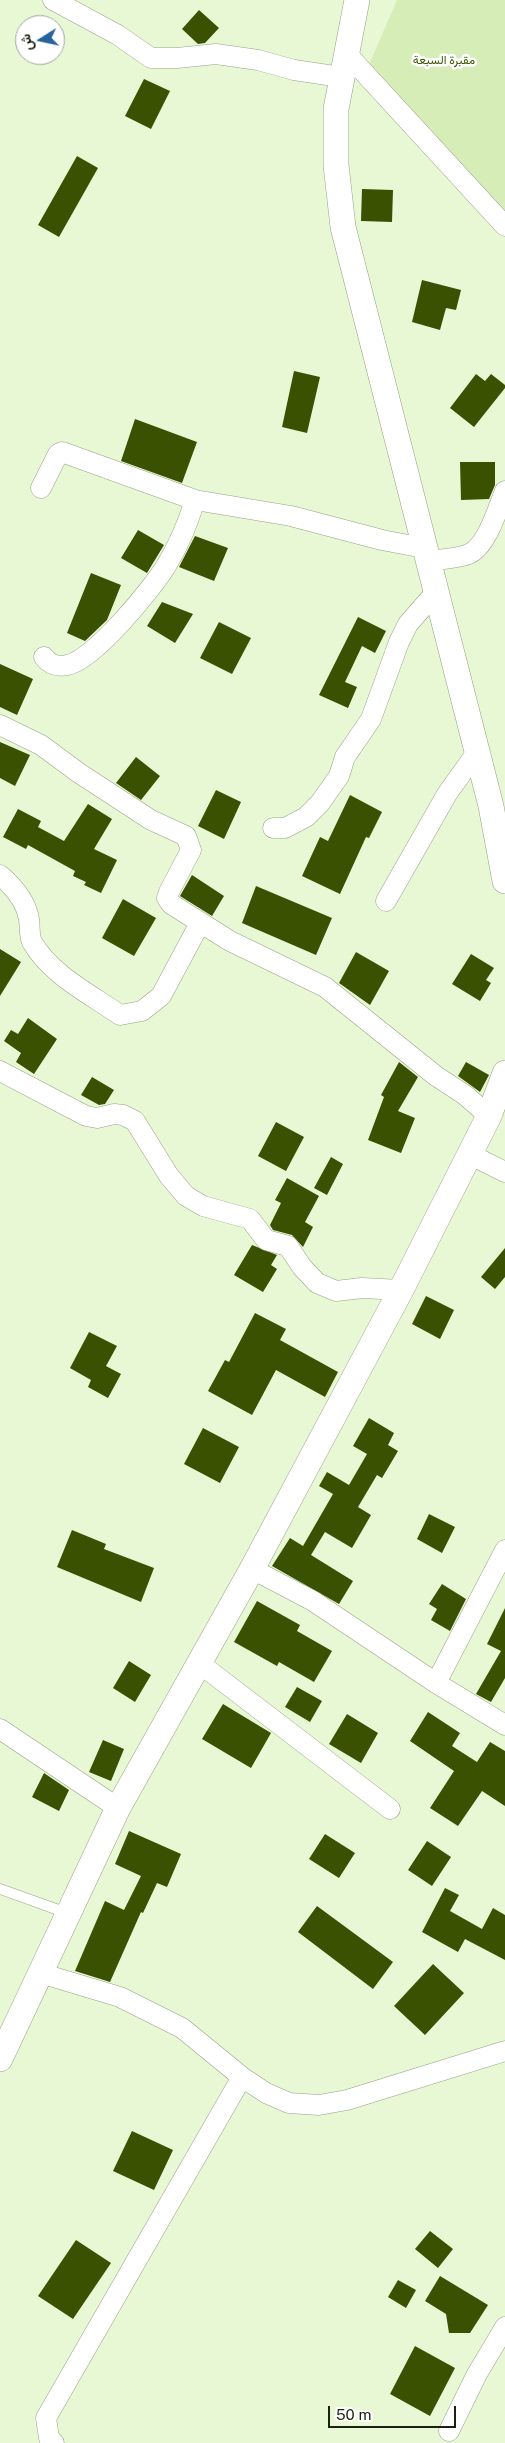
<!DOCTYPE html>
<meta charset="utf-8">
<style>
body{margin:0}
#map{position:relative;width:505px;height:2443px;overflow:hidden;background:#e8f8d5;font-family:"Public Sans",Vazirmatn,sans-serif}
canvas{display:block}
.north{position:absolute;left:15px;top:15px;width:50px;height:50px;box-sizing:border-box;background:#fff;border:1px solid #a4a6a1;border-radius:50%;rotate:260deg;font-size:14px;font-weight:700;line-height:20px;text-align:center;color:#1b2013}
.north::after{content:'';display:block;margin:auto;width:18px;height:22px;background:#26649a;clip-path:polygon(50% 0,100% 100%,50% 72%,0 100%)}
.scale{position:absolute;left:328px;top:2406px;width:128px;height:22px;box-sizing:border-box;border:2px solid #1b2013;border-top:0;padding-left:6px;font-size:15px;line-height:18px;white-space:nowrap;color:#1b2013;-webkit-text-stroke:4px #fff;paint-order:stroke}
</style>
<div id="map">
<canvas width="505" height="2443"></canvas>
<div class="north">ش</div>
<div class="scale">50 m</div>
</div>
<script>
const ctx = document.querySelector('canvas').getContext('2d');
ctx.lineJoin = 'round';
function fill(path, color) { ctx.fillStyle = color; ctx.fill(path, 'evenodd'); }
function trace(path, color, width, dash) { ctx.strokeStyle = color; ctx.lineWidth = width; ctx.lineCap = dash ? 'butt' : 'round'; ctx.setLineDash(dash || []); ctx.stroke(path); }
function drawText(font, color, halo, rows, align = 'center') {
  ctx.font = font + ' "Public Sans",Vazirmatn,sans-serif'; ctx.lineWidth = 5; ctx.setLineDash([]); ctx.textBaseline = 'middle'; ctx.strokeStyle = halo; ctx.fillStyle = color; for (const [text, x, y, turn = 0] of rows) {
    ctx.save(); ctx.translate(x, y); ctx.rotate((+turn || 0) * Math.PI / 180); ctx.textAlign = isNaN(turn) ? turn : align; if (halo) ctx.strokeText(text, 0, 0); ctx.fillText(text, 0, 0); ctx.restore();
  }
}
fill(new Path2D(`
 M397 0H505V218L368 67Z`), '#d6edb8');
fill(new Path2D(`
 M199 10 219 28 205 43 198 44 182 29Z
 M144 79 170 91 151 129 125 116Z
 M77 156 98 168 59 237 38 225Z
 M362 189 393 190 392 222 361 221Z
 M422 280 461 290 456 310 446 308 440 330 412 322Z
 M294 371 320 377 307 433 282 427Z
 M476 374 485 381 491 374 505 385V388L474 427 450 408Z
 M135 419 197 442 182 483 121 461Z
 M460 462H495V485L489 499 461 500Z
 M138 530 164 545 147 573 121 558Z
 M195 536 228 548 214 581 179 567Z
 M91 573 121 585 107 620 85 641 67 633Z
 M162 602 193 614 175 643 147 626Z
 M358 617 386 631 375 653 362 646 345 682 357 687 348 708 319 695Z
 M219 622 251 638 232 674 200 658Z
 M0 664 33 679 17 715 0 707Z
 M0 742 30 755 15 786 0 778Z
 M136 757 160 776 141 800 116 783Z
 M216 790 241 802 224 839 198 826Z
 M350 795 382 812 369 838 366 837 340 894 302 876 320 837 328 841Z
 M88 804 112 819 94 849 117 860 101 893 84 885 86 882 73 876 75 871 28 845 26 849 3 837 18 809 41 821 38 827 64 841Z
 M192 875 224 896 212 916 180 896Z
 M256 886 332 918 316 955 242 923Z
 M123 899 156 918 134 956 102 938Z
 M0 949 21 962 0 996Z
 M356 952 389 971 370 1005 339 983Z
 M471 954 494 968 486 980 491 983 480 1001 452 984Z
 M28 1018 57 1039 34 1074 16 1062 21 1053 4 1041 11 1030 18 1034Z
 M399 1062 418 1077 398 1111 415 1118 401 1153 368 1140 384 1097 381 1095Z
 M466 1062 489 1075 480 1092 458 1076Z
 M92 1077 114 1090 105 1104 99 1105 81 1095Z
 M276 1122 304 1137 286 1171 258 1156Z
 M331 1157 343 1164 327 1195 314 1188Z
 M287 1178 319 1196 305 1222 313 1227 303 1247 292 1235 273 1230 270 1225 281 1203 275 1200Z
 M252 1245 277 1255 271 1265 277 1269 263 1292 234 1275Z
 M505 1248V1277L495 1289 481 1277Z
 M426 1296 454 1310 440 1339 412 1324Z
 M255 1313 286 1329 280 1340 338 1372 325 1397 276 1370 252 1415 208 1391 225 1360 229 1362Z
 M89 1332 117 1346 106 1366 121 1374 108 1398 88 1387 91 1380 70 1368Z
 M369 1418 394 1433 388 1445 398 1451 382 1478 377 1475 358 1507 371 1515 352 1548 325 1532 311 1555 353 1581 339 1604 272 1566 290 1538 303 1546 333 1494 319 1486 327 1472 349 1485 367 1454 353 1446Z
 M203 1428 239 1447 220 1483 184 1464Z
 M429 1514 455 1527 442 1553 417 1539Z
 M72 1530 106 1544 104 1549 154 1568 141 1602 57 1567Z
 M442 1584 466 1599 450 1631 431 1620 437 1609 429 1604Z
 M257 1601 300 1625 297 1631 332 1651 314 1682 279 1662 277 1666 234 1642Z
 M505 1608V1678L491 1702 476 1694 501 1651 487 1644Z
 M129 1661 151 1675 135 1702 113 1688Z
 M297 1687 322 1701 310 1722 285 1707Z
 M223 1704 271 1733 251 1768 202 1739Z
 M428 1712 460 1733 452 1746 477 1762 490 1742 505 1751V1806L482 1791 458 1826 430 1808 454 1771 410 1741Z
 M347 1714 378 1733 361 1763 329 1744Z
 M103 1740 124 1749 111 1781 89 1772Z
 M44 1773 69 1790 59 1811 32 1797Z
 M129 1831 181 1854 167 1887 157 1883 143 1913 141 1912 110 1982 75 1971 105 1901 124 1910 141 1876 115 1864Z
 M325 1834 355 1853 339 1878 309 1859Z
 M427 1841 451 1857 432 1886 408 1870Z
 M445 1888 459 1895 450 1911 482 1929 493 1908 505 1915V1960L465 1939 458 1952 422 1932Z
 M317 1906 393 1962 373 1989 298 1932Z
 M433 1964 464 1993 425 2035 394 2006Z
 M132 2131 173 2150 154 2190 113 2171Z
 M430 2231 453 2249 438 2268 415 2249Z
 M76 2240 111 2263 73 2319 38 2296Z
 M440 2276 488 2305 470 2333H449L446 2314 425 2301Z
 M398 2280 416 2290 406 2308 388 2297Z
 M415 2346 455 2368 430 2416 390 2394Z`), '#395101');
const service = new Path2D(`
 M0 1889 67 1913`);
const minor = new Path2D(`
 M53 0 118 35 151 58H177L216 54 258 60 294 70 341 77
 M346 53 505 226
 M41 488 58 454 62 452 195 500 291 516 382 540 424 548
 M427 561C441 559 456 559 469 554 487 546 498 508 505 491
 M44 657C50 665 57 667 67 665 93 661 152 589 166 566 179 545 188 523 195 500
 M0 725 41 745 79 773 151 820 186 836 191 850 169 892 167 898 171 904 230 941 325 987 436 1076 465 1095 489 1116
 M273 828H285L306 817 320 803 339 776 345 757 371 719 399 642 408 624 435 593
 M0 875C14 887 26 901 29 919 30 926 29 936 32 942 51 975 90 994 120 1015L142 1011 161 996 200 923
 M386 901 447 794 477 752
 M0 1071 86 1116 97 1118 114 1114 123 1115 135 1121 169 1176 186 1196 203 1206 250 1219 266 1240 288 1246 302 1267 317 1283 336 1291 362 1288 401 1290
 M469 1154 505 1172
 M252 1569 313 1601 436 1683 505 1725
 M199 1663 390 1809
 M436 1683 505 1550
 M0 1729 118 1808
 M40 1973 120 1997 182 2028 242 2077 266 2093 289 2103 319 2105 347 2100 505 2051
 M449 2431 477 2374 505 2327
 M54 2443 49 2438 46 2418 242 2077`);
const tertiary = new Path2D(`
 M357 0 336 109V165L343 227 491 806 505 881
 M0 2059 118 1808 252 1569 401 1290 489 1116 505 1073`);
trace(service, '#95a382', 11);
trace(minor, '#95a382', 21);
trace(tertiary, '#95a382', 26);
trace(service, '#fff', 10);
trace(minor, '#fff', 20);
trace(tertiary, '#fff', 25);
drawText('12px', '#3c5602', '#fff', [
 ["مقبرة السبعة",444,60]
]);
</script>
